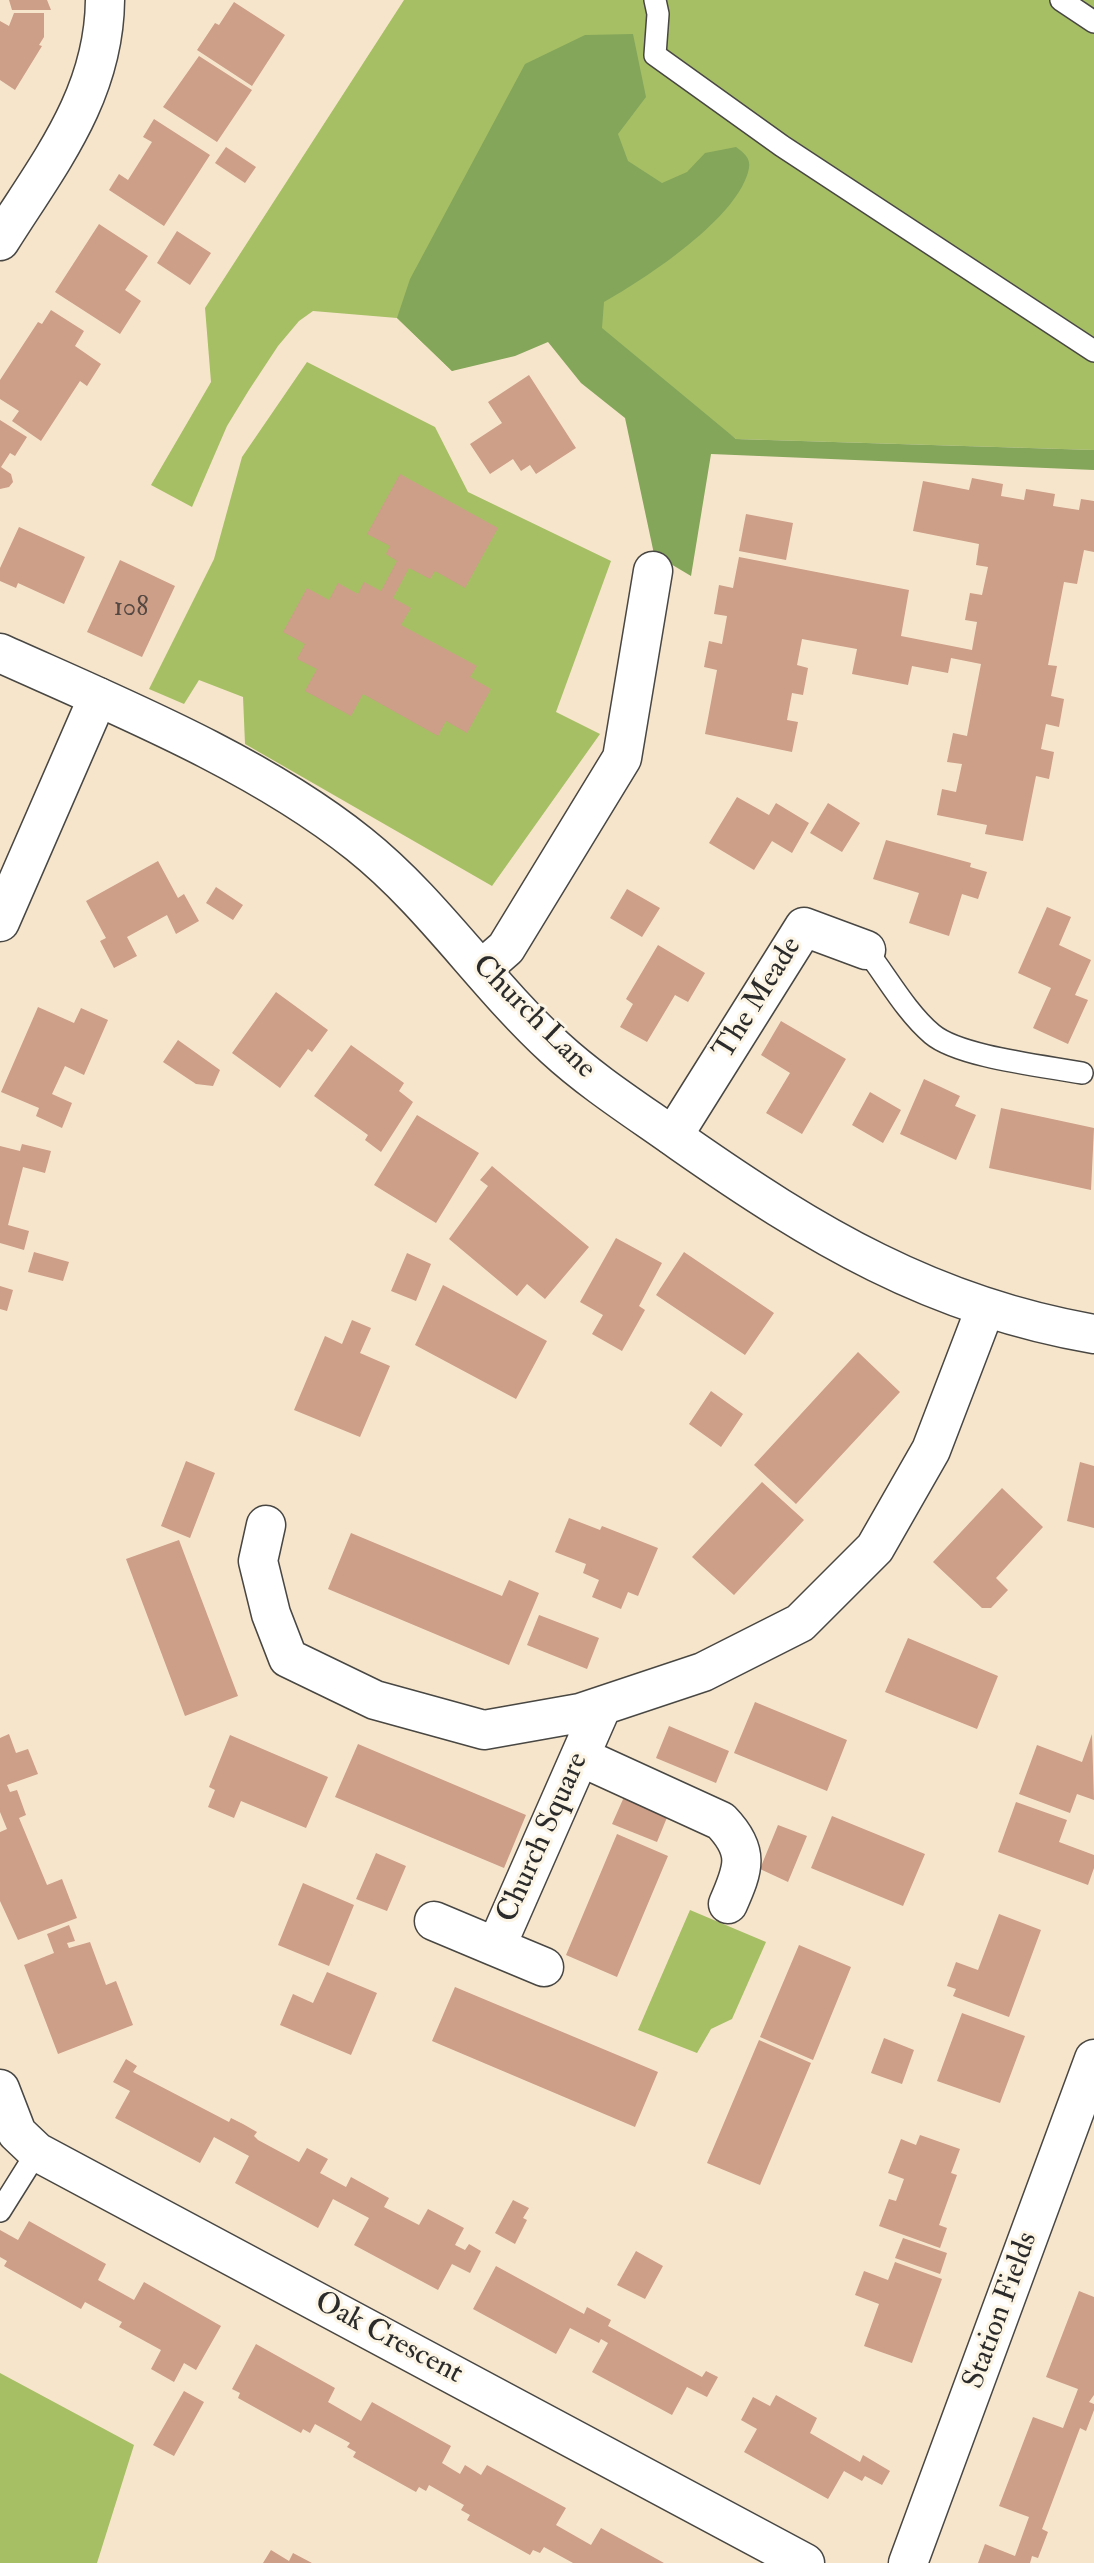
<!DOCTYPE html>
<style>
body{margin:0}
canvas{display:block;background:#f6e5cb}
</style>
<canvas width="1094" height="2563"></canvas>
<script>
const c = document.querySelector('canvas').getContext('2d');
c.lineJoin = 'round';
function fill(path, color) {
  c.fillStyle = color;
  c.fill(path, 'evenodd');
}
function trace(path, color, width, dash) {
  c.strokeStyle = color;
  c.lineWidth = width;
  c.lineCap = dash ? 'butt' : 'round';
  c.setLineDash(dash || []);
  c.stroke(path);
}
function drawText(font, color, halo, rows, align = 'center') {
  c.font = font + ' "IM FELL Double Pica",serif';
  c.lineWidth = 6;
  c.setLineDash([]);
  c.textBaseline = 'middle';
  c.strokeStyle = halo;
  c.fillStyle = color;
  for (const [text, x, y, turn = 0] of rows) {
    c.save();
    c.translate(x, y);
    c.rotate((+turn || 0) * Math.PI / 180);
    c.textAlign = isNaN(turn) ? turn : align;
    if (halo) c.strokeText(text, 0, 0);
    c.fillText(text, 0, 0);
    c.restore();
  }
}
fill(new Path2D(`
 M404 0H1094V450L736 439 565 318 452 371 397 318 313 311 299 321 278 346 249 390 227 426 192 507 151 485 211 382 205 308Z
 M307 362 435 427 468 492 611 561 556 712 600 734 492 886 245 744 243 697 199 680 184 704 149 689 214 559 242 457Z
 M690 1910 766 1942 732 2019 711 2029 697 2053 638 2030Z
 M0 2373 134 2445 97 2563H0Z`), '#a6bf65');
fill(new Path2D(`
 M633 34 646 97 618 134 628 161 662 183 687 172 705 153 736 147C743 152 751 158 749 168 740 217 645 279 604 302L602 328 736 439 1094 450V470L711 454 691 576 654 554 625 418 581 383 548 342 515 356 452 371 397 318 410 279 525 64 585 35Z`), '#84a65a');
fill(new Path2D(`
 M9 0H47L51 10H12Z
 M234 2 285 35 252 86 197 50 215 23 219 25Z
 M14 13H44V37L39 45 42 46 15 90 0 80V21L9 26Z
 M199 56 252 90 217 142 163 107Z
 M154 119 210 155 164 226 109 190 119 174 128 180 152 142 143 137Z
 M226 147 256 167 245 183 215 163Z
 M99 224 148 256 125 290 141 301 120 334 55 292Z
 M177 231 211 253 190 285 157 263Z
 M51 310 84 331 75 346 101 364 87 386 80 381 41 441 12 421 19 411 0 399V380L38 322 42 324Z
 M529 375 576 448 536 474 530 465 521 471 513 459 490 474 470 444 502 423 488 402Z
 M0 420 27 437 15 456 10 453 1 467 11 474 13 482 9 487 0 489Z
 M400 474 498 528 465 588 435 571 430 579 409 568 393 598 411 608 401 625 477 666 470 677 491 689 467 733 446 721 438 736 363 694 351 716 305 691 317 669 297 659 305 644 283 632 307 588 329 600 338 583 358 594 364 582 381 591 397 561 386 554 390 546 367 534Z
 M972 478 1003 484 1001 496 1024 500 1026 489 1055 494 1053 506 1079 510 1081 499 1094 501V552L1084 550 1077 584 1064 582 1048 665 1057 666 1051 696 1064 699 1059 727 1046 724 1041 749 1054 752 1049 779 1036 776 1023 841 985 834 987 825 937 815 942 789 956 792 962 764 947 762 953 733 967 736 981 664 951 658 948 673 912 666 908 685 852 674 857 649 802 639 797 665 808 668 803 695 792 693 787 720 798 722 792 752 705 734 717 670 704 667 709 641 722 644 727 616 714 614 719 585 733 588 739 557 909 590 901 636 972 650 977 622 965 620 970 593 982 595 988 567 976 565 979 544 913 531 923 481 969 490Z
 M746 514 793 523 786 560 739 551Z
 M19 527 85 557 64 604 18 583 16 588 0 581V568Z
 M120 560 175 586 142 657 87 632Z
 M737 797 769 815 776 803 809 823 792 853 772 841 754 870 709 843Z
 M828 803 860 823 842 852 810 833Z
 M886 840 971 863 970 867 987 872 978 899 962 894 949 936 909 923 919 893 873 879Z
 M158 861 178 898 184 894 199 921 176 934 167 915 127 937 137 956 114 968 100 941 106 938 86 901Z
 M216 887 243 905 233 920 206 903Z
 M627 889 660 908 642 937 610 918Z
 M1047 907 1071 917 1059 945 1091 960 1075 995 1088 1000 1068 1044 1033 1028 1051 988 1018 973Z
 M658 945 705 973 688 1002 675 995 647 1042 620 1027 633 1004 626 999Z
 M276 992 328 1030 312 1052 308 1049 280 1088 232 1053Z
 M38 1007 74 1023 81 1008 108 1020 84 1075 65 1066 52 1094 72 1103 62 1128 36 1116 39 1108 1 1092Z
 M781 1021 846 1059 802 1134 766 1113 790 1073 761 1055Z
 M178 1040 220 1070 213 1086 196 1084 163 1062Z
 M351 1045 404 1083 399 1091 413 1102 381 1152 365 1140 368 1135 314 1096Z
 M924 1079 960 1096 955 1106 976 1115 956 1160 900 1134Z
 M870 1092 901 1110 883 1143 852 1125Z
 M1001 1108 1094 1128 1091 1190 989 1168Z
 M417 1115 479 1153 436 1223 374 1185Z
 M22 1144 51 1151 45 1173 23 1167 8 1225 29 1231 24 1250 0 1243V1146L20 1151Z
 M492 1166 589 1247 545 1299 527 1284 517 1296 449 1239 488 1186 480 1180Z
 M616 1238 662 1263 639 1306 645 1310 622 1351 592 1334 603 1315 580 1302Z
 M34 1252 69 1262 63 1281 28 1272Z
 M684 1252 774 1313 745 1355 656 1295Z
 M407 1253 431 1264 416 1301 391 1291Z
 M443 1285 547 1341 516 1399 415 1345Z
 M0 1286 13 1290 7 1311 0 1309Z
 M352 1320 371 1328 360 1353 390 1366 360 1437 294 1410 325 1336 342 1344Z
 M858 1352 900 1392 796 1504 754 1465Z
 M711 1391 743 1414 721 1447 689 1424Z
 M186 1461 215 1473 190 1538 161 1526Z
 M1080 1462 1094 1466V1528L1067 1521Z
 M762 1482 804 1520 734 1595 692 1557Z
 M1002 1488 1043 1527 996 1578 1008 1590 991 1608H982L933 1562Z
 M569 1518 600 1530 602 1526 658 1548 638 1596 628 1592 621 1609 592 1597 599 1580 583 1573 586 1564 555 1552Z
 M351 1533 502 1596 509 1580 539 1593 509 1665 328 1589Z
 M179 1540 238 1696 185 1716 126 1559Z
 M539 1615 599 1638 587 1669 527 1645Z
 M908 1638 998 1676 977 1729 885 1692Z
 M755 1702 847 1740 827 1791 734 1753Z
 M669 1726 729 1751 716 1783 656 1758Z
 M9 1734 16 1753 28 1749 38 1774 7 1785 10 1792 17 1790 26 1815 19 1818 47 1885 62 1879 77 1918 18 1940 0 1901V1832L7 1829 0 1812V1738Z
 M1092 1734 1094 1800 1077 1794 1070 1813 1019 1794 1037 1745 1082 1762Z
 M230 1735 328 1777 306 1828 241 1801 234 1818 208 1807 215 1790 209 1787Z
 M358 1744 526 1815 504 1868 335 1797Z
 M624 1797 668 1815 657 1842 612 1824Z
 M1016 1802 1067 1820 1059 1842 1094 1855V1868L1088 1885 998 1852Z
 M832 1816 925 1854 903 1906 811 1868Z
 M778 1825 807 1836 788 1882 760 1869Z
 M617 1834 668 1856 617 1977 566 1955Z
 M376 1853 406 1866 387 1911 356 1899Z
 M303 1883 354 1905 329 1966 278 1945Z
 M999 1914 1041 1930 1009 2017 953 1996 956 1989 947 1986 956 1962 978 1970Z
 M69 1925 75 1941 67 1943 69 1948 90 1942 106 1985 116 1981 133 2025 58 2054 24 1965 54 1953 47 1934Z
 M799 1945 851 1967 813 2060 760 2037Z
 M327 1972 377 1993 351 2055 280 2025 293 1994 313 2003Z
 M455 1987 658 2072 635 2127 432 2041Z
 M962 2013 1025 2036 1000 2103 937 2081Z
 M884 2038 914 2050 902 2084 871 2073Z
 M759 2040 811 2063 760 2185 707 2163Z
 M126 2059 137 2066 133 2072 229 2122 231 2118 243 2124 257 2132 254 2136 258 2140 299 2162 307 2148 328 2159 320 2173 346 2187 351 2177 389 2198 384 2207 419 2225 428 2209 464 2228 455 2245 465 2250 469 2244 481 2251 470 2273 452 2264 438 2290 354 2245 369 2218 333 2199 318 2228 235 2183 249 2156 214 2137 200 2163 115 2118 130 2091 113 2082Z
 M920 2135 960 2149 951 2173 957 2175 939 2225 947 2228 940 2248 879 2226 889 2199 896 2201 904 2179 888 2173 901 2139 916 2145Z
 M513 2200 529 2208 523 2218 527 2220 515 2244 495 2233Z
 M29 2221 106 2264 98 2280 134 2300 144 2282 221 2326 196 2370 184 2363 174 2382 151 2369 161 2350 119 2327 122 2322 85 2302 81 2309 4 2266 7 2261 0 2257V2230L18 2240Z
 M903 2238 947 2253 940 2274 895 2258Z
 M636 2251 663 2266 645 2299 617 2285Z
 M895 2262 942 2279 912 2363 864 2346 879 2304 855 2295 864 2271 888 2280Z
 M496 2266 584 2314 587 2307 611 2320 608 2326 702 2377 706 2371 718 2377 707 2397 687 2387 672 2415 592 2372 608 2343 601 2339 599 2343 570 2328 556 2354 473 2309Z
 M1079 2291 1094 2297V2395L1089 2402 1094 2404V2410L1091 2418 1086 2431 1080 2428 1042 2529 1048 2532 1038 2558 1032 2556 1030 2563H978L985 2544 1015 2556 1029 2517 999 2506 1033 2417 1063 2428 1078 2389 1046 2377Z
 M256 2344 335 2388 328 2402 361 2421 372 2402 451 2446 442 2463 460 2474 465 2465 481 2475 487 2465 566 2508 556 2525 591 2545 601 2528 664 2563H573L544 2547 540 2553 533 2550 530 2555 467 2520 470 2515 461 2510 464 2505 429 2485 426 2491 419 2487 416 2492 353 2457 356 2452 347 2447 350 2443 315 2424 310 2433 303 2429 301 2433 238 2398 240 2393 232 2389Z
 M184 2391 204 2402 174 2456 153 2445Z
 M776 2395 817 2418 810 2433 860 2462 863 2455 890 2471 882 2485 865 2476 862 2481 844 2471 828 2499 744 2452 757 2429 741 2420 753 2397 770 2406Z
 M271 2550 289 2561 293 2553 312 2563H263Z`), '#cd9e88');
const service = new Path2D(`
 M655 0 658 14 655 55 782 146 1094 351
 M1061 0 1094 22
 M866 950C887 977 906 1012 932 1034 959 1057 1045 1066 1082 1073
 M0 2211 37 2152`);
const minor = new Path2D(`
 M0 241C49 163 104 96 105 0
 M0 922 98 697
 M482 969 506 948 622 758 653 571
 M673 1136 804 927 866 950
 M266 1525 258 1561 271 1614 288 1658 375 1700 484 1730 580 1713 703 1672 800 1623 875 1548 931 1450 985 1309
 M581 1757 721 1821C750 1851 744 1868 728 1904
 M434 1921 496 1947 602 1706
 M496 1947 544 1967
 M0 2089 17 2133 37 2152 805 2563
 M908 2563 1094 2059`);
const tertiary = new Path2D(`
 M0 653C118 706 258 763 359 844 433 903 485 984 555 1048 593 1083 639 1112 681 1142 814 1235 932 1306 1094 1334`);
trace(service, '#494743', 24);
trace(minor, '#494743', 41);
trace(tertiary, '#494743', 41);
trace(service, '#fff', 21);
trace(minor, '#fff', 38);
trace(tertiary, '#fff', 38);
drawText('26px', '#544842', null, [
 ["108",131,609]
]);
drawText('30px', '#2b2b2b', '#fcf5e5', [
 ["The Meade",759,999,-58],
 ["Church Lane",533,1018,45],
 ["Church Square",544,1838,-66],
 ["Station Fields",1002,2311,-70],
 ["Oak Crescent",388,2339,28]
]);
</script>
